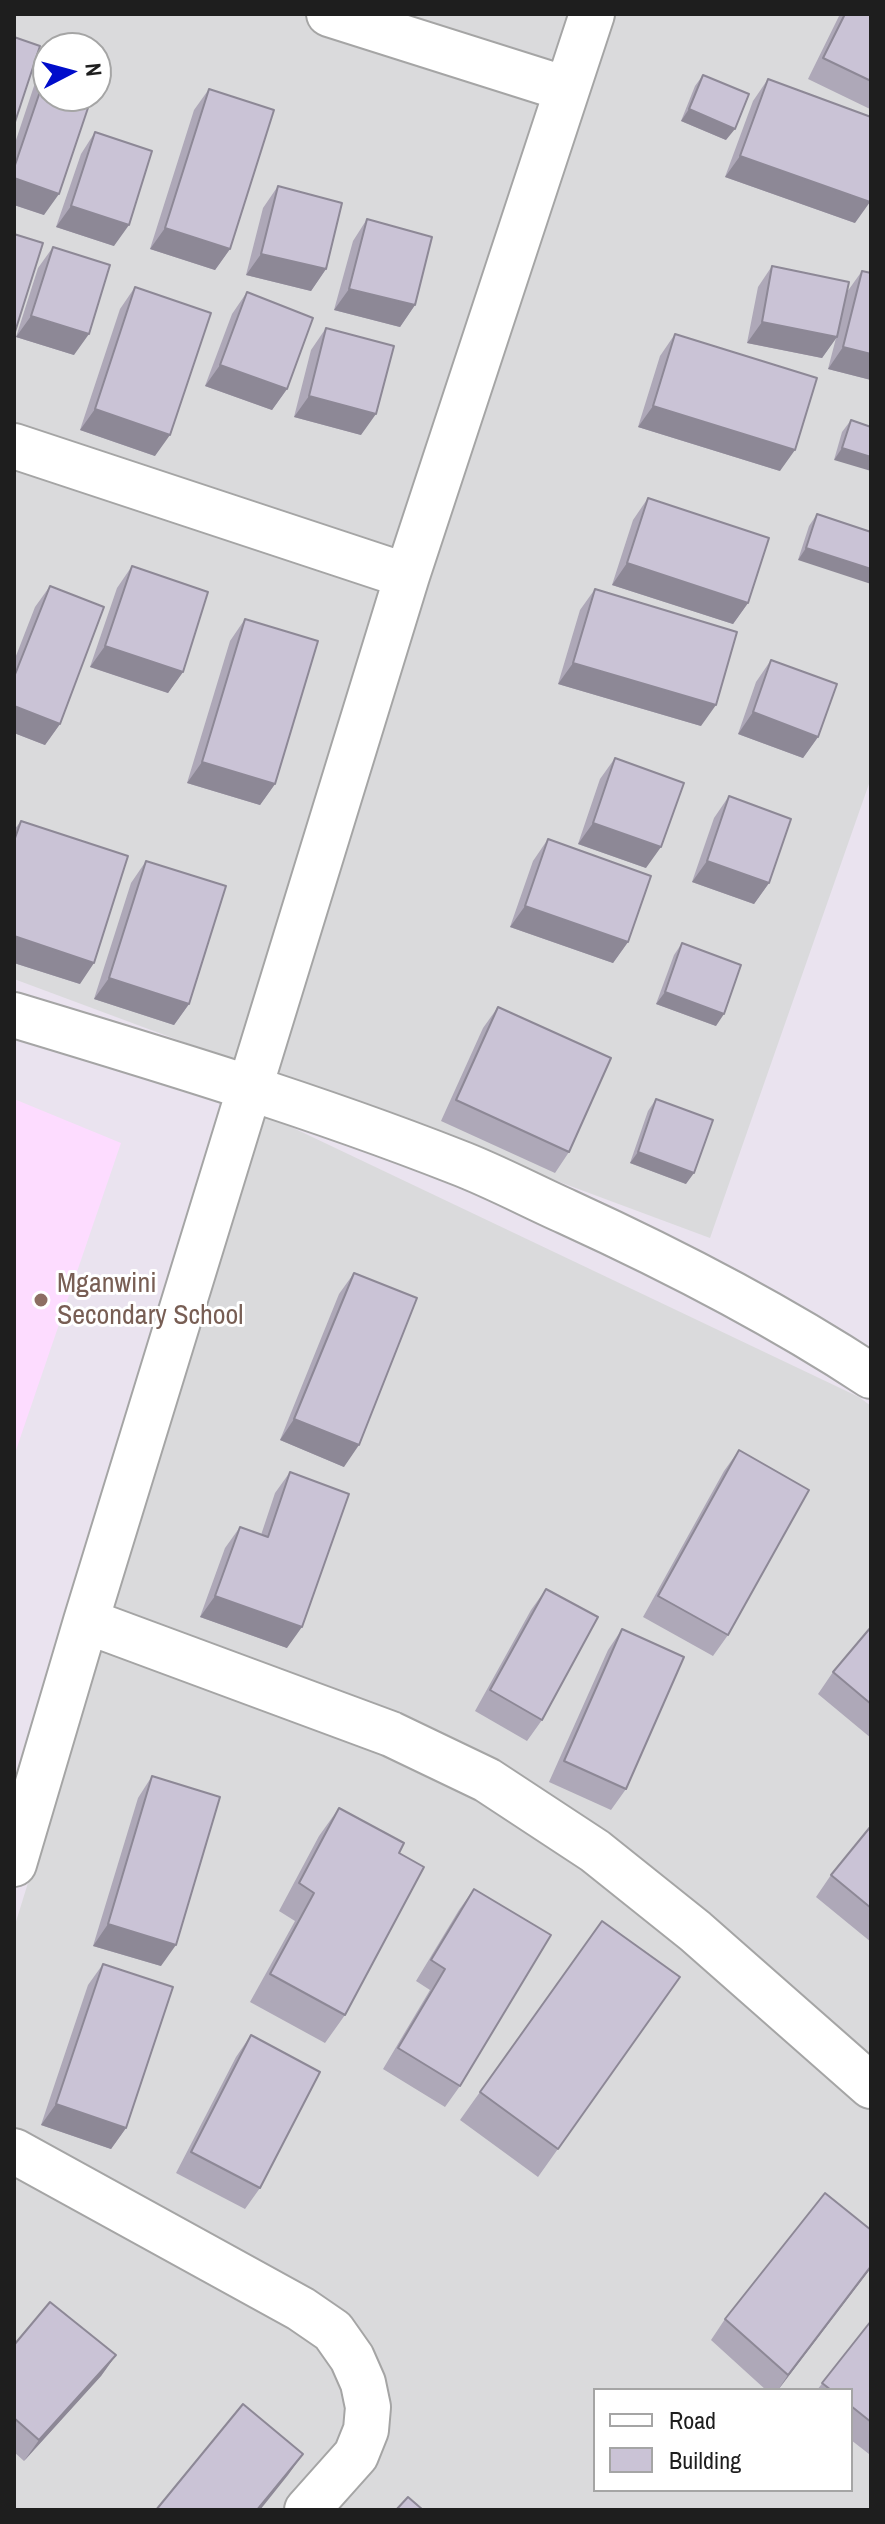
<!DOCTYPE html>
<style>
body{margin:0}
#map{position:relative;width:885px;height:2524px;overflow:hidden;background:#eae3ef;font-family:"Archivo Narrow",sans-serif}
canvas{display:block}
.frame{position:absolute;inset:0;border:16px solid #1e1e1e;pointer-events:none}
.legend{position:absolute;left:593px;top:2388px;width:260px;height:104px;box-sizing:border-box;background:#fff;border:2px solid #a5a5a5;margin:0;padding:10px 14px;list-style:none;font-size:24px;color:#1e1e1e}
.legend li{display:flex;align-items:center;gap:16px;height:40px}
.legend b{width:40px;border:2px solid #a5a5a5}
.north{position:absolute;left:32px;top:32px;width:80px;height:80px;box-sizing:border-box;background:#fff;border:2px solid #a5a5a5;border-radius:50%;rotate:84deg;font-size:22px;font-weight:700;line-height:32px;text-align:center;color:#1e1e1e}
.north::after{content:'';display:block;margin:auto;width:28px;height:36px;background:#000dcb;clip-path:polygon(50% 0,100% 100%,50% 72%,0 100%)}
</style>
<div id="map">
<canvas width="885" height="2524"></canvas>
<div class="frame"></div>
<ul class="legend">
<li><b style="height:10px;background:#fff"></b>Road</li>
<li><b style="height:22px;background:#cac3d6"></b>Building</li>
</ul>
<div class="north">N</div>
</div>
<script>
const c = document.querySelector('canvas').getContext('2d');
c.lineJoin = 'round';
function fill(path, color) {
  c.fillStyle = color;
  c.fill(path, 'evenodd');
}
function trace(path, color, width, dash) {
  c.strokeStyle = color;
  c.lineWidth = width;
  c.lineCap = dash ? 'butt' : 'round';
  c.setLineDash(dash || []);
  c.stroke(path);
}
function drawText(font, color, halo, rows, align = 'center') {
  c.font = font + ' "Archivo Narrow",sans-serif';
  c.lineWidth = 6;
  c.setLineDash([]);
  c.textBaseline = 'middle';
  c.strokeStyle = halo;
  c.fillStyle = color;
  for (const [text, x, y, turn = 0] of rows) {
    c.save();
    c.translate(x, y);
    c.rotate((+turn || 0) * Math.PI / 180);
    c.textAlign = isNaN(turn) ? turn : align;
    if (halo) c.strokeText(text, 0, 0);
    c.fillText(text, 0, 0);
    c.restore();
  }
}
fill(new Path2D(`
 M14 14H871V778L710 1238 14 979ZM48 48H96V96H48Z
 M266 1115 859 1397 871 1406V2510H14V1928ZM595 2390H851V2490H595Z`), '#dadadc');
fill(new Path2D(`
 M14 1099 121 1143 14 1456Z`), '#fddcff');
const minor = new Path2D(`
 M329 14 566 89
 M14 446 407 576
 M14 1015C163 1060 312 1105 457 1162 494 1176 531 1196 567 1212 672 1260 775 1313 871 1376
 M86 1621 391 1734 487 1780 595 1851 695 1931 871 2086
 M14 1864 86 1621 407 576 592 14
 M14 2151 301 2309 333 2331 352 2358 363 2383 368 2407 366 2430 356 2455 307 2510`);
trace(minor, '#a5a5a5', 48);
trace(minor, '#fff', 44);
fill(new Path2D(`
 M840 14H871L870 109 808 79Z
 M48 63V96L44 215 14 205V146L36 80Z
 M703 75 726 140 681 121 695 86Z
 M768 79 855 223 725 177 753 101Z
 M209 89 230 249 215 270 150 249 194 110Z
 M95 132 114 246 56 227 81 154Z
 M278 186 326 269 311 291 246 275 263 208Z
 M367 219 415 305 400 327 334 310 353 241Z
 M53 247 74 355 16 337 38 268Z
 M772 266 841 318 847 292 862 271 871 380 828 369 836 338 822 358 747 343 758 287Z
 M135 287 155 456 80 430 120 309Z
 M247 292 287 389 272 410 205 386 232 314Z
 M326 328 361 435 294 417 311 350Z
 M675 334 780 471 638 427 660 356Z
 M851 420 871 427 834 460 842 432Z
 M648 498 748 603 733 624 612 585 633 520Z
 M817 514 871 532 798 560 809 526Z
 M132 566 183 672 168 693 90 667 117 588Z
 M50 586 60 724 45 745 14 733V661L35 607Z
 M595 589 701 726 558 684 580 610Z
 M245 619 275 784 260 805 187 783 230 641Z
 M771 660 818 737 803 758 738 734 756 682Z
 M615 758 646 868 578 844 600 779Z
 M729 796 769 883 754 904 692 882 714 818Z
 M21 821 80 984 14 963V830Z
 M548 839 628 942 613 963 510 927 533 861Z
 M146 861 189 1004 174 1025 94 999 131 883Z
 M682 943 716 1026 656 1004 674 955Z
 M498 1007 569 1152 555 1173 441 1121 483 1028Z
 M656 1099 686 1184 630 1163 648 1111Z
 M354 1273 344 1467 280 1440 339 1294Z
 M739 1450 728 1635 713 1656 643 1617 724 1471Z
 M290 1472 287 1648 200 1617 225 1548 240 1527 261 1535 275 1493Z
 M546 1589 542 1720 527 1741 475 1711 531 1610Z
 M871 1627V1738L818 1694 833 1672Z
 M622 1629 626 1789 611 1810 549 1782 608 1650Z
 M152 1776 161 1966 93 1946 138 1798Z
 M339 1808 399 1853 345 2015 325 2043 250 2002 295 1921 279 1911 319 1836Z
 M871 1826V1942L816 1897 831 1875Z
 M474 1889 460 2086 445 2107 383 2069 430 1990 416 1981 459 1910Z
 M602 1921 680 1977 538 2177 460 2120Z
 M103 1964 126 2128 111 2149 41 2125 88 1985Z
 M251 2035 260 2188 245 2209 176 2173 236 2057Z
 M871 2230V2268L778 2390H766L711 2340 725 2319Z
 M871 2321V2451L869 2454 851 2440V2390H817Z
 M14 2345 116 2355 101 2376 24 2461 14 2452Z`), '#aea8b8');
fill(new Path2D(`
 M689 109 735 129 726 140 681 121Z
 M740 156 870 202 855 223 725 177Z
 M14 178 59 194 44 215 14 205Z
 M71 206 129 225 114 246 56 227Z
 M165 228 230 249 215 270 150 249Z
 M261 254 326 269 311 291 246 275Z
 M349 289 415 305 400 327 334 310Z
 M31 316 89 334 74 355 16 337Z
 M762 322 837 337 822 358 747 343Z
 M843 347 871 354V380L828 369Z
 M220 365 287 389 272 410 205 386Z
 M309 396 376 414 361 435 294 417Z
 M653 406 795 450 780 471 638 427Z
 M95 409 170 435 155 456 80 430Z
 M842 448 871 457V471L834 460Z
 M806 548 871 569V584L798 560Z
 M627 563 748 603 733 624 612 585Z
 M105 646 183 672 168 693 90 667Z
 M573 663 716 705 701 726 558 684Z
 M14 706 60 724 45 745 14 733Z
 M753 712 818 737 803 758 738 734Z
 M202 762 275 784 260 805 187 783Z
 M593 823 661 847 646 868 578 844Z
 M707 861 769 883 754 904 692 882Z
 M525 906 628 942 613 963 510 927Z
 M14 936 94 963 80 984 14 963Z
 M109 978 189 1004 174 1025 94 999Z
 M665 992 724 1014 716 1026 656 1004Z
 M638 1152 694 1173 686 1184 630 1163Z
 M294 1419 359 1445 344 1467 280 1440Z
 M215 1596 302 1627 287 1648 200 1617Z
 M108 1924 176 1945 161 1966 93 1946Z
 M56 2104 126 2128 111 2149 41 2125Z
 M871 2266V2268L778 2390 788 2375Z
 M116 2355 101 2376 24 2461 39 2440Z
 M303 2454 288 2475 260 2510H257Z`), '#8d8896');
const building = new Path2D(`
 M845 14H871V81L823 58Z
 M14 37 40 46 14 125Z
 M48 68V96H92L59 194 14 178V168Z
 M703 75 749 94 735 129 689 109Z
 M768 79 871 117V198L870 202 740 156Z
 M209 89 274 110 230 249 165 228Z
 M95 132 152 151 129 225 71 206Z
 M278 186 342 203 326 269 261 254Z
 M367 219 432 237 415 305 349 289Z
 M14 234 43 243 14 335Z
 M53 247 110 265 89 334 31 316Z
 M772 266 849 282 837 337 762 322Z
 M862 271 871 273V354L843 347Z
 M135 287 211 313 170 435 95 409Z
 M247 292 313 318 287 389 220 365Z
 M326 328 394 346 376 414 309 396Z
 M675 334 817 378 795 450 653 406Z
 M851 420 871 427V457L842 448Z
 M648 498 769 538 748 603 627 563Z
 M817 514 871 532V569L806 548Z
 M132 566 208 592 183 672 105 646Z
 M50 586 104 607 60 724 14 706V677Z
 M595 589 737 632 716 705 573 663Z
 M245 619 318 641 275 784 202 762Z
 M771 660 837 684 818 737 753 712Z
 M615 758 684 783 661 847 593 823Z
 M729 796 791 819 769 883 707 861Z
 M21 821 128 856 94 963 14 936V841Z
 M548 839 651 876 628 942 525 906Z
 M146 861 226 886 189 1004 109 978Z
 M682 943 741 965 724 1014 665 992Z
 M498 1007 611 1058 569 1152 456 1100Z
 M656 1099 713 1120 694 1173 638 1152Z
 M354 1273 417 1298 359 1445 294 1419Z
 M739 1450 809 1490 728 1635 658 1596Z
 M290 1472 349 1494 302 1627 215 1596 240 1527 268 1537Z
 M546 1589 598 1617 542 1720 490 1690Z
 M871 1627V1704L833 1672Z
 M622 1629 684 1657 626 1789 564 1761Z
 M152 1776 220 1797 176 1945 108 1924Z
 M339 1808 404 1843 399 1853 424 1867 345 2015 270 1974 314 1893 299 1883Z
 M871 1826V1908L831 1875Z
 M474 1889 551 1935 460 2086 398 2048 445 1969 431 1960Z
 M602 1921 680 1977 558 2149 480 2092Z
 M103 1964 173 1987 126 2128 56 2104Z
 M251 2035 320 2072 260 2188 191 2152Z
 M825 2193 871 2230V2266L788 2375 725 2319Z
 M50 2302 116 2355 39 2440 14 2418V2345Z
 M871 2321V2422L851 2406V2390H831L822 2383Z
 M243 2404 303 2454 257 2510H156Z
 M408 2497 423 2510H396Z`);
fill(building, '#cac3d6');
trace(building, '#8d8896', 2);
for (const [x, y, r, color] of [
 [41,1300,8,"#8d6e63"]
]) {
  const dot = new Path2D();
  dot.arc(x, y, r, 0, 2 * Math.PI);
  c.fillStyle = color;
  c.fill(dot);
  trace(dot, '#fff', 3);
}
drawText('28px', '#785e54', '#fff', [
 ["Mganwini",57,1284],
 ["Secondary School",57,1316]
], 'left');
</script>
